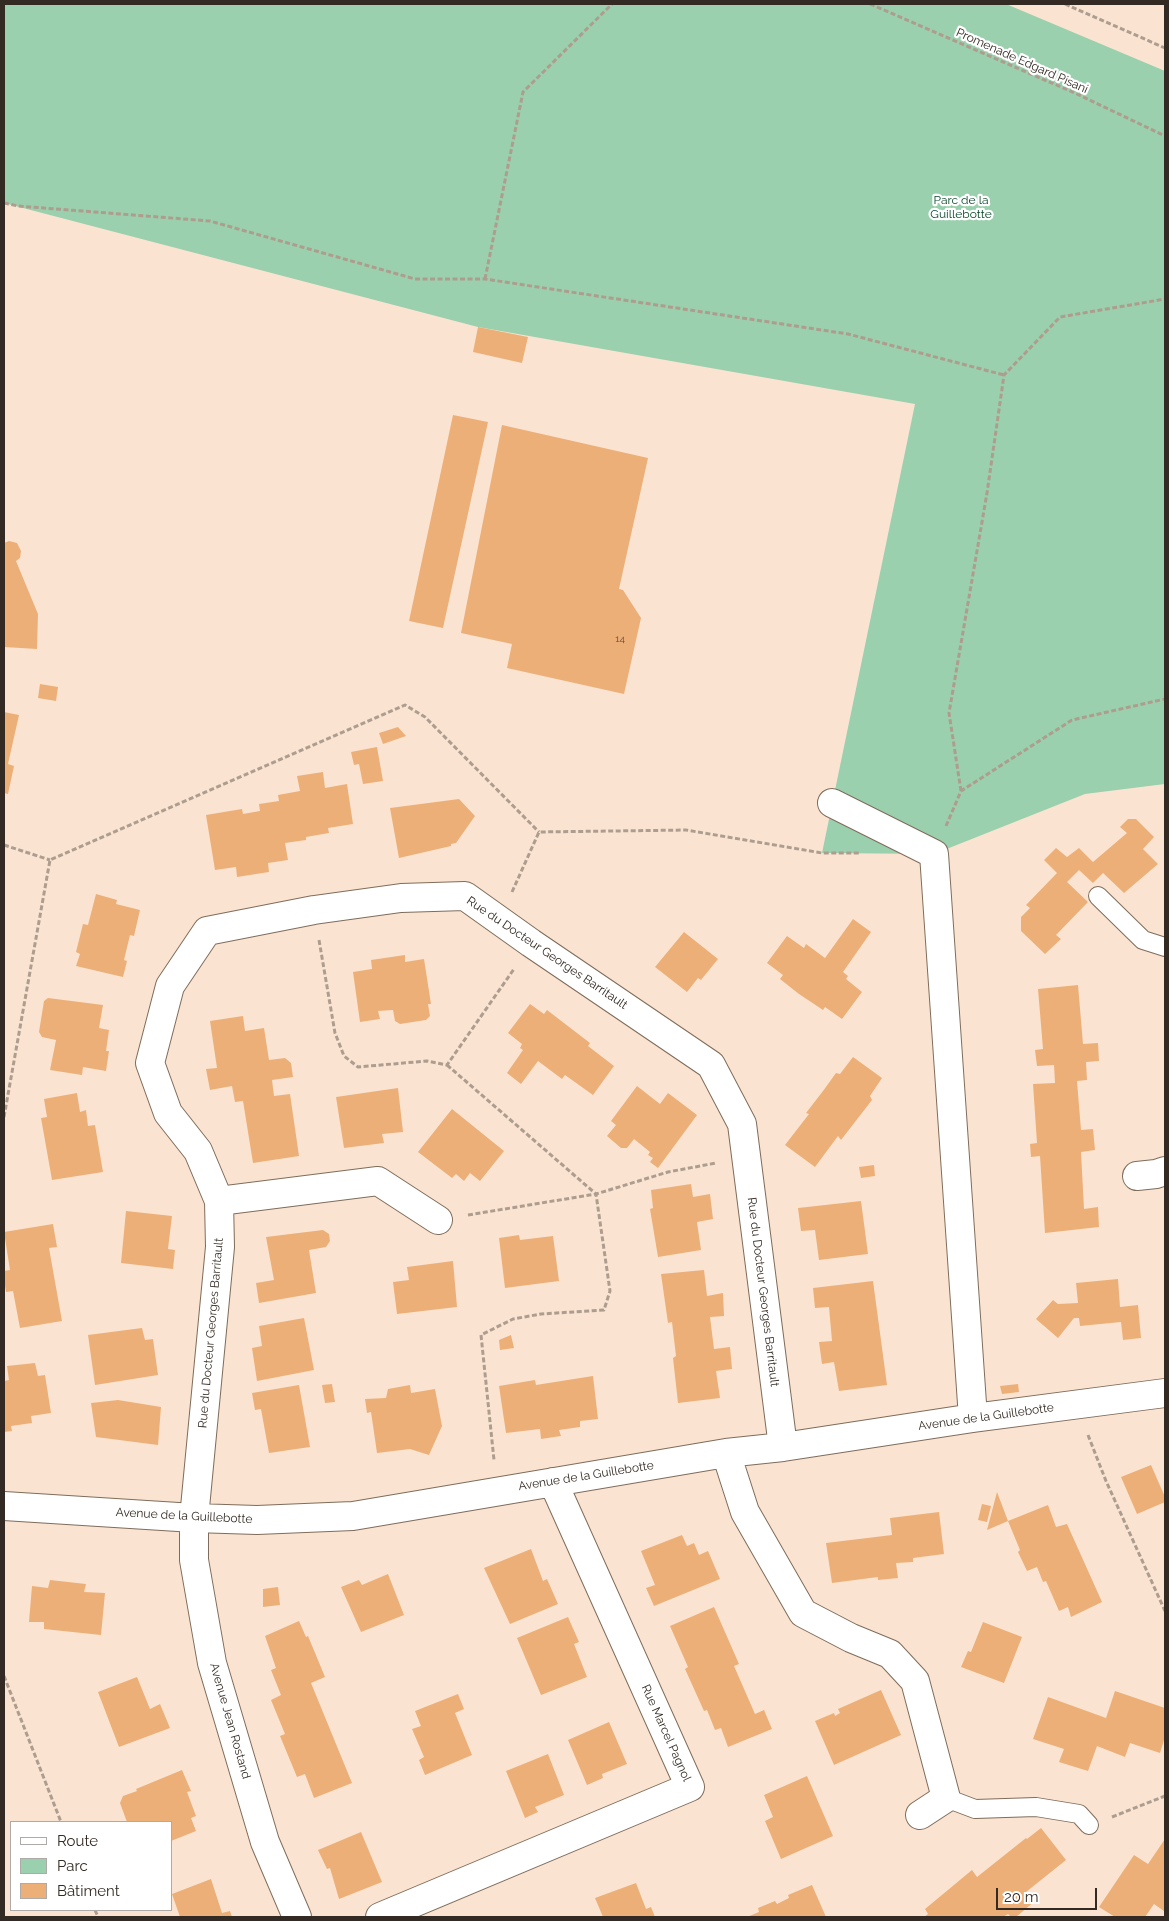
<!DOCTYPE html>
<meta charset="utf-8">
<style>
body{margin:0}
#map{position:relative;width:1169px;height:1921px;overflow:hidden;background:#fae4d1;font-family:Raleway,sans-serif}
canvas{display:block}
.frame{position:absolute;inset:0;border:5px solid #332a23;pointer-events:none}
.legend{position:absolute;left:10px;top:1821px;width:162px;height:90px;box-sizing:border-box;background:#fff;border:1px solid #adaaa7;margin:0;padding:6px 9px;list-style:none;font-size:15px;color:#332a23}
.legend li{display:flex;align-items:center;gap:10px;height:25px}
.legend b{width:25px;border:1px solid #adaaa7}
.scale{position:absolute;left:996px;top:1888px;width:101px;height:22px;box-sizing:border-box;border:2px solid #332a23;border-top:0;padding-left:6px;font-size:15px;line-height:18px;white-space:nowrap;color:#332a23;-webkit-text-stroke:4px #fff;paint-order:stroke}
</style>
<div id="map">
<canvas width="1169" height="1921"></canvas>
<div class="frame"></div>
<ul class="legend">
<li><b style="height:6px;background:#fff"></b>Route</li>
<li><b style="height:14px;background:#9ad0ad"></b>Parc</li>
<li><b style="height:14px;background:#edaf78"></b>Bâtiment</li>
</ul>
<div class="scale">20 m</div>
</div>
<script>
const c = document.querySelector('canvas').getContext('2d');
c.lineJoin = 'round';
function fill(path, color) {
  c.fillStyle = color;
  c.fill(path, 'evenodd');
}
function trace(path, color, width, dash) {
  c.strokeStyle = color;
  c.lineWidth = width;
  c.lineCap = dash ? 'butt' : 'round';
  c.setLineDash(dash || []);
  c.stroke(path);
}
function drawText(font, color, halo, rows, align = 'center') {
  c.font = font + ' Raleway,sans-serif';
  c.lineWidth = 4.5;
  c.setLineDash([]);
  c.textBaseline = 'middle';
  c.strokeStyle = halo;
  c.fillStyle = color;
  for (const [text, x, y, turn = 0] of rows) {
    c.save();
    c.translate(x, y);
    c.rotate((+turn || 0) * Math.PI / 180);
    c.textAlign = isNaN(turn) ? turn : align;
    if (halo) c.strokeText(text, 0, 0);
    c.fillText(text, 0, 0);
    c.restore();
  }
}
fill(new Path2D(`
 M4 4H1006L1165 71V784L1085 794 934 854 822 853 915 404 478 327 4 203Z`), '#9ad0ad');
fill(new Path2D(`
 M478 327 528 337 522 363 473 352Z
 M453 415 488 422 443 628 409 621Z
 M502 425 648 458 619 589 623 590 641 618 624 694 507 668 512 644 461 633Z
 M9 541 17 543 21 551 20 558 16 561 38 614 37 649 4 647V543Z
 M40 684 58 687 56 701 38 698Z
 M4 712 19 715 8 764 14 766 8 794 4 793Z
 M398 727 406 736 383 744 379 733Z
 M377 747 383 781 363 784 359 764 354 765 351 752Z
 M323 772 325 788 347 784 353 824 328 828 329 833 306 837V840L285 843 288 860 268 863 269 872 237 877 236 867 215 870 206 815 242 809 243 814 260 811 259 804 279 801 278 795 300 791 297 776Z
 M459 799 475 816 456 843 451 844V846L399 858 390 808Z
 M1128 819H1136L1154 837 1143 849 1158 864 1124 893 1103 873 1093 883 1079 870 1067 882 1088 902 1056 935 1061 939 1045 954 1021 931V917L1030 908 1026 905 1057 873 1044 860 1056 848 1067 857 1079 848 1093 862 1127 833 1120 827Z
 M96 894 117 900 116 904 140 910 134 936 130 935 124 960 127 961 123 977 76 966 80 954 76 952 83 924 88 925Z
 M853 919 871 932 843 972 848 976 846 979 862 992 842 1019 825 1007 823 1010 799 994 780 979 783 975 767 963 787 936 804 948 806 944 825 958Z
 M684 932 718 959 701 980 698 978 687 992 655 967Z
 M405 955V962L424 959 431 1004H428L430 1016 426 1020 400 1024 395 1021 393 1010 378 1011 380 1019 360 1022 353 972 372 969 371 960Z
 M1078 985 1083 1044 1098 1043 1099 1061 1086 1062 1087 1080 1077 1081 1081 1130 1093 1129 1095 1150 1081 1152 1084 1209 1098 1207 1099 1227 1045 1233 1040 1156 1031 1157 1030 1144 1037 1143 1033 1084 1055 1083 1054 1065 1037 1066 1035 1050 1043 1049 1038 989Z
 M48 998 103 1005 99 1028 109 1030 106 1051H109L106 1071 83 1067 82 1075 50 1070 56 1040 42 1037 39 1032 44 1001Z
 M530 1004 544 1014 547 1010 590 1043 588 1046 614 1066 593 1095 565 1075 562 1079 538 1061 521 1084 507 1073 523 1050 520 1048 522 1044 508 1033Z
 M243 1016 245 1031 264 1028 269 1060 285 1058 291 1063 293 1077 272 1080 274 1096 290 1094 299 1156 253 1163 243 1101 235 1102 232 1086 210 1090 206 1069 217 1068 210 1021Z
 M853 1057 882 1078 870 1096 872 1100 841 1140 838 1136 815 1167 785 1145 809 1114 806 1113 823 1091 836 1073 840 1074Z
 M637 1086 660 1104 668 1093 697 1115 658 1168 650 1162 653 1158 648 1155 650 1152 634 1139 627 1148H621L607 1136 616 1125 611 1121Z
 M398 1088 403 1132 382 1134 384 1143 344 1148 336 1097Z
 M77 1093 80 1112 86 1110 88 1126 95 1125 103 1172 52 1180 41 1118 47 1117 44 1099Z
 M452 1109 504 1151 480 1181 470 1173 464 1181 456 1174 452 1178 418 1152Z
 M874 1165 875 1176 861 1178 859 1167Z
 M691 1184 693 1197 710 1194 713 1219 697 1222 701 1250 658 1257 650 1209 653 1208 651 1190Z
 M861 1201 868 1254 819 1260 815 1230 801 1231 798 1208Z
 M126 1211 172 1216 168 1249 175 1250 173 1269 121 1263Z
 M53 1224 57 1247 49 1248 62 1321 20 1328 13 1291 6 1292 4 1279V1271L10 1270 4 1232Z
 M323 1230 329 1234 330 1241 326 1247 309 1250 316 1293 259 1303 256 1283 274 1280 266 1237Z
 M519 1235 520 1240 553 1236 559 1281 505 1288 499 1238Z
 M453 1261 457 1307 397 1314 393 1282 409 1280 407 1267Z
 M704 1270 707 1296 723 1293 724 1316 710 1317 714 1349 730 1347 732 1369 716 1371 720 1398 678 1403 673 1358 676 1356 672 1322 668 1323 661 1274Z
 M1118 1279 1120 1307 1138 1305 1141 1338 1123 1340 1121 1322 1080 1326 1079 1318H1074L1058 1338 1036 1319 1053 1300 1058 1304 1078 1303 1076 1283Z
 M873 1281 887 1385 839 1391 834 1362 822 1364 819 1342 832 1341 829 1307 815 1308 813 1288Z
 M304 1318 314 1370 257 1381 252 1348 262 1346 259 1326Z
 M142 1328 145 1340 153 1339 158 1375 95 1385 88 1335Z
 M511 1335 514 1348 500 1350 499 1340Z
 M35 1363 38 1376 45 1375 51 1413 31 1416 32 1423 11 1426 12 1431 4 1432V1381L9 1380 7 1366Z
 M593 1376 598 1419 580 1421V1427L559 1430 561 1436 541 1439 540 1429 506 1433 499 1386 535 1380 536 1385Z
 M332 1384 335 1402 325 1403 322 1385Z
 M1018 1384 1019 1392 1002 1394 1000 1386Z
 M299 1385 310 1447 269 1453 261 1409 255 1410 252 1393Z
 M410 1385 411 1393 435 1389 442 1426 429 1455 410 1449 377 1453 371 1412 367 1413 365 1399 386 1398 388 1389Z
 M118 1400 161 1407 158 1445 96 1437 91 1403Z
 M1151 1465 1165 1497V1502L1137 1514 1121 1477Z
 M997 1492 1008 1521 987 1530Z
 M982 1504 991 1506 987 1522 978 1520Z
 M1048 1505 1056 1527 1067 1524 1102 1602 1071 1617 1068 1607 1059 1611 1046 1581 1043 1582 1037 1567 1027 1571 1018 1552 1020 1550 1008 1521Z
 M939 1512 944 1554 913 1558V1562L896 1563 898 1578 878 1580V1577L832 1583 826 1543 892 1535 890 1518Z
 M682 1535 687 1546 694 1543 699 1555 708 1551 720 1579 654 1606 646 1588 655 1585 641 1551Z
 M531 1549 543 1581 547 1579 558 1604 510 1624 484 1568Z
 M388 1574 404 1615 361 1632 341 1587 359 1580 362 1585Z
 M50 1580 86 1584 84 1592 105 1593 101 1635 44 1629V1622H29L32 1586 48 1588Z
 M278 1587 280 1605 263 1607V1589Z
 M714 1607 739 1664 734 1666 755 1714 764 1710 772 1729 728 1747 721 1728 715 1730 707 1710 704 1711 685 1669 688 1667 670 1626Z
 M568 1617 579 1642 574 1644 587 1677 541 1695 517 1638Z
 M299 1621 306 1637 308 1636 325 1677 311 1683 352 1783 314 1798 305 1774 297 1777 280 1736 285 1734 271 1700 281 1695 271 1670 276 1668 265 1636Z
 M983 1622 1022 1637 1004 1683 961 1667 968 1651 971 1652Z
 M137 1677 150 1709 160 1704 170 1728 119 1747 98 1692Z
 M881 1690 901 1735 834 1765 815 1721 834 1713 835 1716 840 1713 838 1709Z
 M1115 1691 1165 1708V1737L1160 1753 1130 1743 1125 1757 1097 1746 1088 1771 1059 1762 1064 1749 1033 1739 1048 1697 1106 1718Z
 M458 1694 464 1709 455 1713 472 1755 425 1775 419 1760 424 1757 412 1729 421 1726 415 1711Z
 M609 1722 627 1764 602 1774 603 1778 587 1785 568 1740Z
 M548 1754 564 1795 535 1807 538 1812 525 1818 506 1771Z
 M182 1770 191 1791 187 1792 196 1816 191 1818 196 1831 171 1841V1822H127L120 1803 123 1796 137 1791 136 1789Z
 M807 1776 833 1836 781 1859 765 1821 773 1817 764 1795Z
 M1041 1828 1066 1860 1026 1892 1035 1901 1016 1917H1011L1008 1914 1003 1917H924L928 1914 925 1909 972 1870 977 1877 1026 1838 1027 1839Z
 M361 1832 382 1882 339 1899 330 1868 327 1869 318 1850Z
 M1165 1839 1164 1911 1154 1904 1145 1917H1115L1099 1907 1134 1855 1148 1864Z
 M211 1879 222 1913 230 1911 232 1917H180L172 1894Z
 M636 1883 646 1909 651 1907 655 1917H603L595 1898Z
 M812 1885 826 1917H747L759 1912 758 1908 775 1901 777 1904 789 1898 788 1895Z`), '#edaf78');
const lane = new Path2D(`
 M1098 896 1143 940 1165 947
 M946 1798 975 1809 1036 1807 1079 1814 1089 1825`);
const street = new Path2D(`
 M832 803 934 854 973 1418
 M1137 1176 1156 1174 1165 1171
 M219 1201 378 1181 438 1220
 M726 1453 745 1512 803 1613 851 1638 890 1654 915 1681 946 1798 920 1815
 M4 1506 194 1518 257 1520 353 1516 726 1453 783 1447 973 1418 1165 1393
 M297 1917 265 1842 212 1663 194 1560V1518L220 1247 219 1201 198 1151 168 1113 150 1063 170 986 207 931 314 910 401 898 465 896 531 943 711 1065 742 1124 783 1447
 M380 1917 690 1787 553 1482`);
trace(lane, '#7f6c5b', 20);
trace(street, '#7f6c5b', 30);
trace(new Path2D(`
 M870 4 1077 94 1165 136
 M1065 4 1165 48
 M4 203 18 206 210 221 415 279H485L848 334 1004 375
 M485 279 523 92 612 4
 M961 791 949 713 987 493 1004 375 1060 317 1165 299
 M946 826 961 791 1072 720 1165 699
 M4 845 50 860
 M512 892 539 832 686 830 822 853H860
 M319 940 335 1033 344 1056 358 1067 427 1061 447 1065 514 969
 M447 1065 596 1194 668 1172 716 1163
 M4 1117 50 860 405 705 425 717 539 832
 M468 1215 596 1194 610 1291 604 1310 541 1314 513 1319 481 1335 494 1460
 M1088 1435 1106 1481 1165 1611
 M4 1676 61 1822
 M1112 1817 1165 1796
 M95 1910 98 1917`), '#ae9d8f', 3, [5, 2.5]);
trace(lane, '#fff', 18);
trace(street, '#fff', 28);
drawText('10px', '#624b38', null, [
 ["14",620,639]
]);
drawText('12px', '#332a23', '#fff', [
 ["Promenade Edgard Pisani",1022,61,24],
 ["Rue du Docteur Georges Barritault",547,953,34],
 ["Rue du Docteur Georges Barritault",763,1292,83],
 ["Rue du Docteur Georges Barritault",211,1333,-85],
 ["Avenue de la Guillebotte",986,1417,-8],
 ["Avenue de la Guillebotte",586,1476,-9],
 ["Avenue de la Guillebotte",184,1516,3],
 ["Avenue Jean Rostand",230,1721,74],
 ["Rue Marcel Pagnol",666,1733,66]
]);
drawText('12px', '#0a4629', '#fff', [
 ["Parc de la",961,200],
 ["Guillebotte",961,214]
]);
</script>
